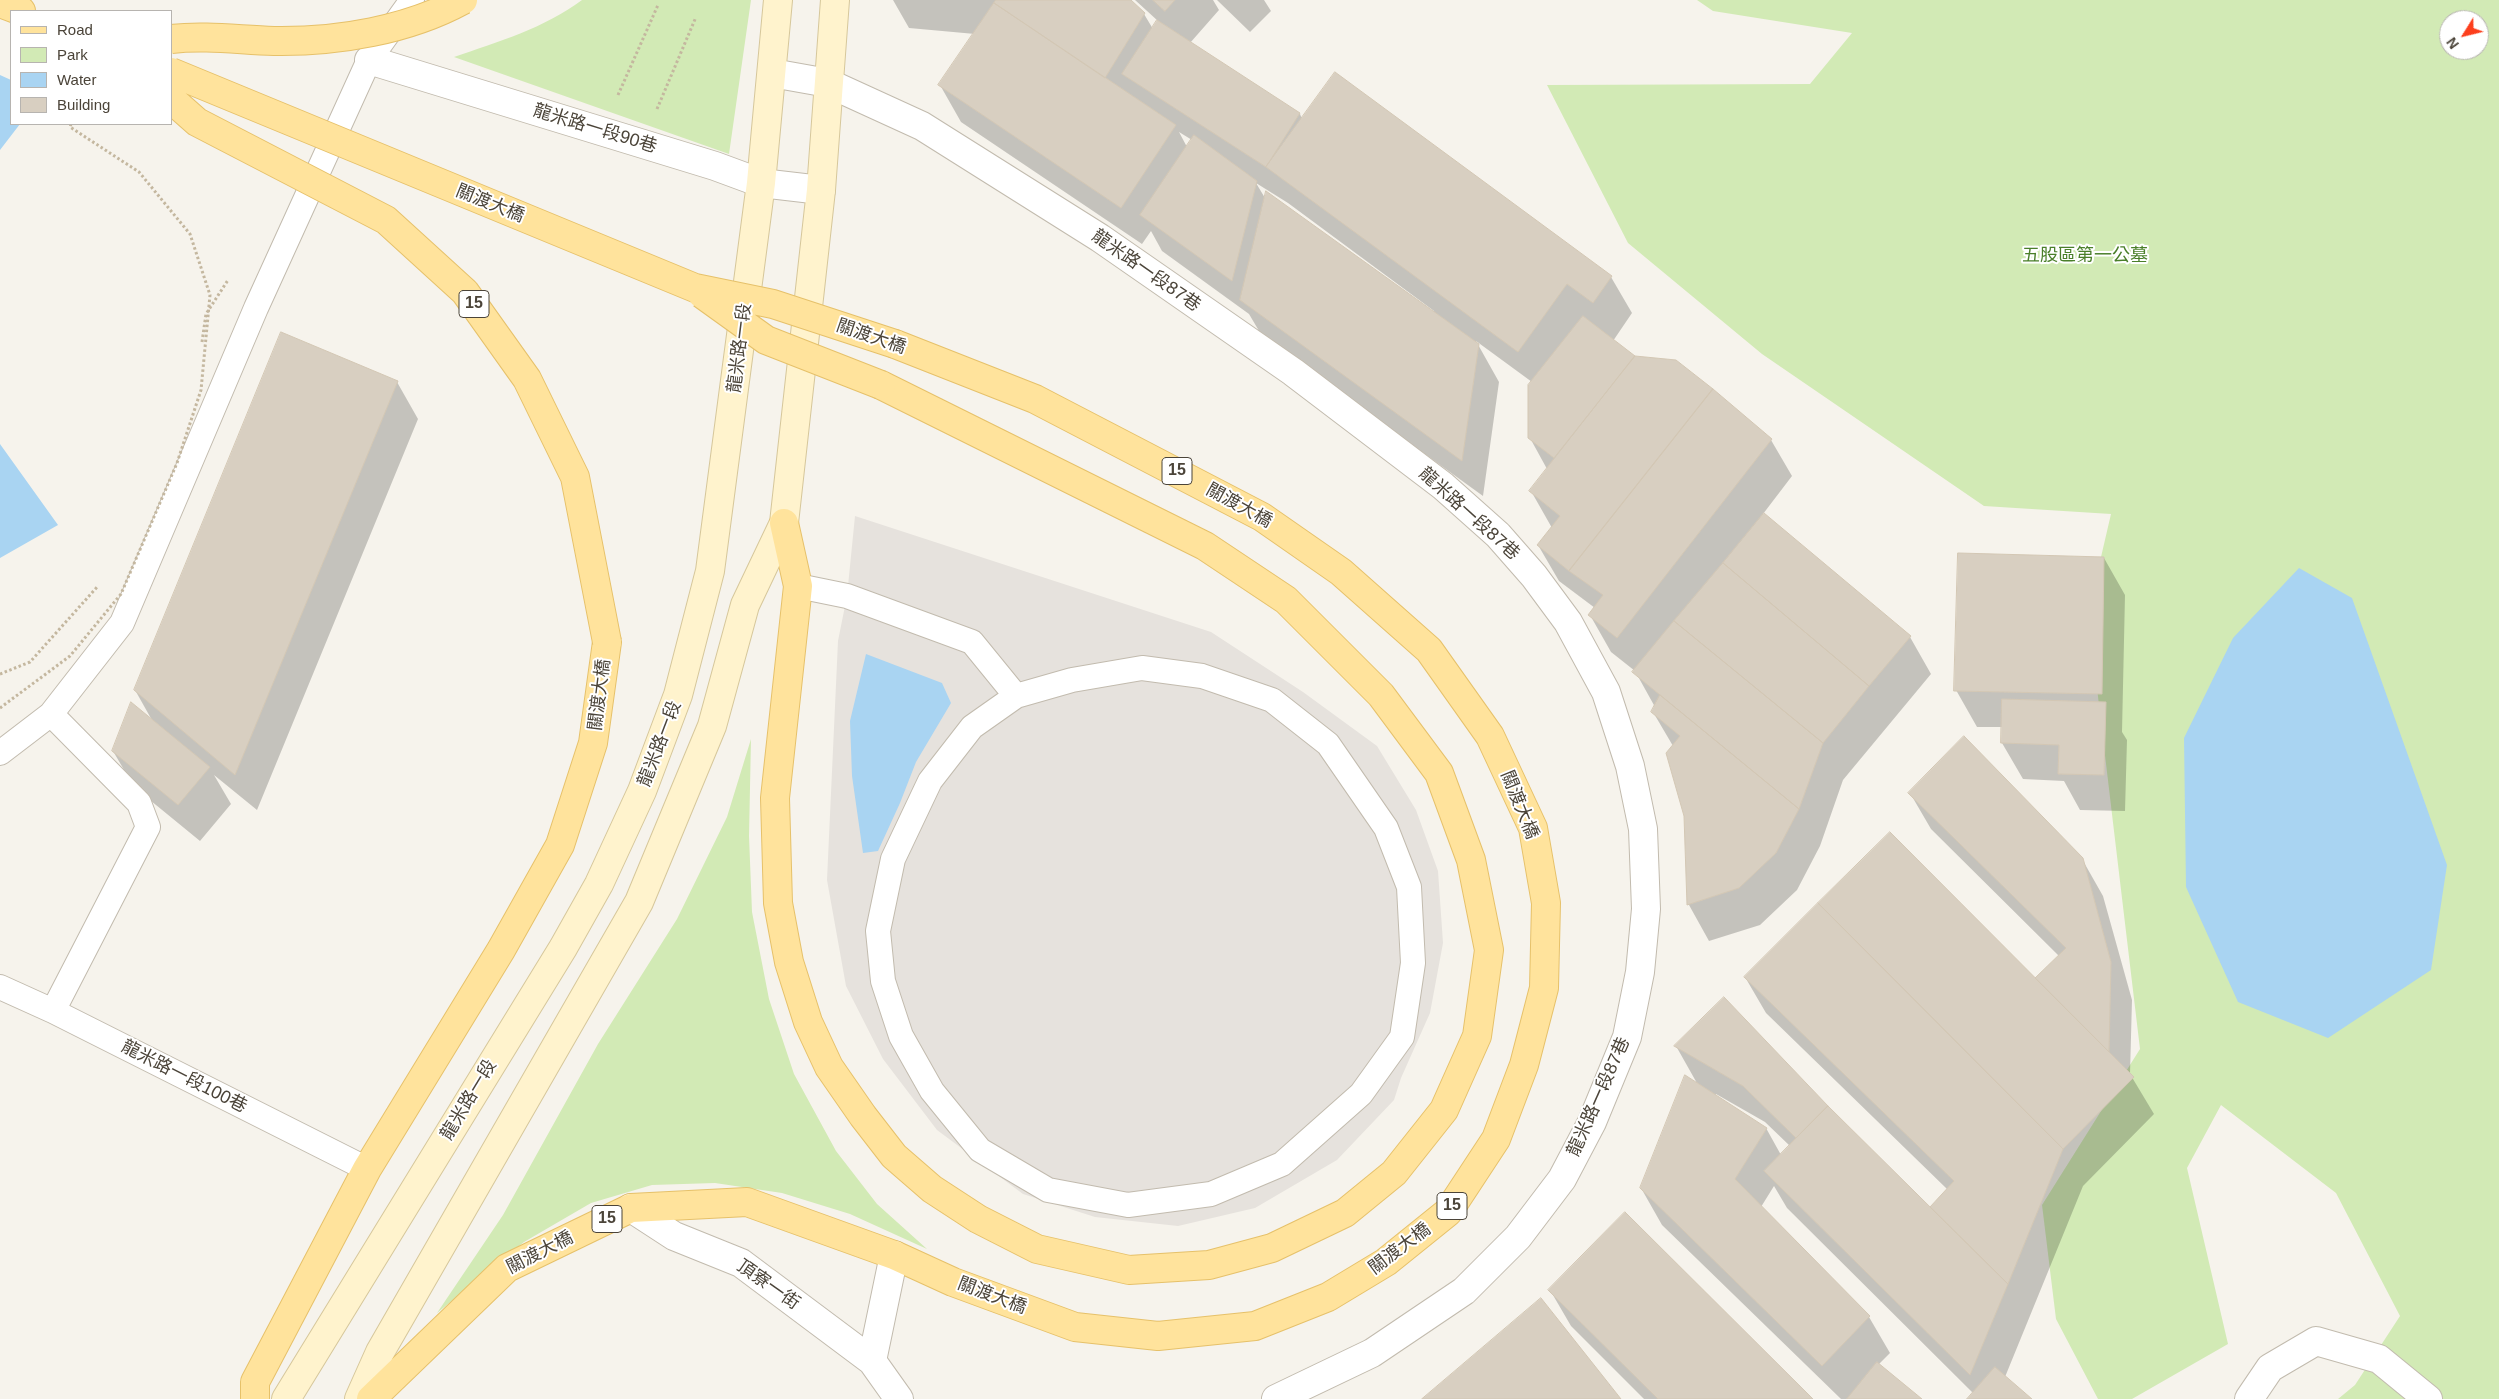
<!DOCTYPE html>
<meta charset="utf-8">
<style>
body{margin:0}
#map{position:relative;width:2499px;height:1399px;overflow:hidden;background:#f6f3ec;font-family:Arial,sans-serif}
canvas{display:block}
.legend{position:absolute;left:10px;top:10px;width:162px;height:115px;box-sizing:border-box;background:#fff;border:1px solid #b7b4b0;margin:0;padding:6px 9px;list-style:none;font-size:15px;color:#4b4439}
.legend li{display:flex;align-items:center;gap:10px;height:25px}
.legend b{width:25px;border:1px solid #b7b4b0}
.north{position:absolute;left:2439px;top:10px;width:50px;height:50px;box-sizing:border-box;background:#fff;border:1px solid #b7b4b0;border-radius:50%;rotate:234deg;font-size:14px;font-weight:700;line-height:20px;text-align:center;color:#4b4439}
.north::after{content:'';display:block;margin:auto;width:18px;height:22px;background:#fc3f1d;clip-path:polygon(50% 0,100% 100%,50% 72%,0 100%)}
</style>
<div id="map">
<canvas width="2499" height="1399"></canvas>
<ul class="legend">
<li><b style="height:6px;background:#ffe39c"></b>Road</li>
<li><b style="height:14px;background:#d2eab5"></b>Park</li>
<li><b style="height:14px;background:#a9d4f2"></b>Water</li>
<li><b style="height:14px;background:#d8cfc1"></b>Building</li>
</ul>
<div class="north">N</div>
</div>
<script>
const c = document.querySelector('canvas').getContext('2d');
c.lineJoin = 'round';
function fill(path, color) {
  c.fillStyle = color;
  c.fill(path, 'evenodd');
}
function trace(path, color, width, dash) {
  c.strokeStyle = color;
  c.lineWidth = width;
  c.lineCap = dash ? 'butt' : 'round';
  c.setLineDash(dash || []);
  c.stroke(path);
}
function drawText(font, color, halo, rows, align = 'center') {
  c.font = font + ' Arial,"Noto Sans TC",sans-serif';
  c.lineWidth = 4;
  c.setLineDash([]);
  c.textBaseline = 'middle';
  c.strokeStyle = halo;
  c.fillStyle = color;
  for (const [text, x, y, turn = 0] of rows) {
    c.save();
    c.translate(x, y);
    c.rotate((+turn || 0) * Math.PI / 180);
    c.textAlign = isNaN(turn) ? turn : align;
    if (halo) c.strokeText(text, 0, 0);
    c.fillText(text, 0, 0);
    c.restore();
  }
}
fill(new Path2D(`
 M855 516 1211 632 1303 692 1377 746 1416 810 1438 871 1443 943 1430 1013 1401 1078 1394 1100 1337 1160 1255 1208 1178 1226 1095 1217 1023 1194 937 1130 883 1059 846 986 827 880 838 641 847 596Z`), '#e6e2dd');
fill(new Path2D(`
 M582 0H751L729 154 454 57C497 42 545 28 582 0Z
 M1697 0H2499V1399H2338L2355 1385 2400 1316 2336 1193 2221 1105 2187 1168 2228 1344 2132 1399H2098L2056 1319 2042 1205 2140 1049 2088 613 2111 514 1984 506 1762 354 1628 243 1547 85 1810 84 1852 33 1713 11ZM2449 20H2479V50H2449Z
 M751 739 749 836 752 912 769 999 794 1074 836 1151 877 1204 927 1249 850 1214 782 1193 715 1183 652 1185 591 1203 524 1242 437 1313 503 1215 598 1044 677 919 727 817Z`), '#d2eab5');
fill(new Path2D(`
 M0 0 11 11V124H20L0 150Z
 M0 444 58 525 0 558Z
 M2299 568 2352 598 2447 865 2431 970 2328 1038 2238 1002 2186 887 2184 738 2233 638Z
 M866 654 942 683 951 703 916 762 900 803 878 851 863 853 852 776 850 721Z`), '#a9d4f2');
fill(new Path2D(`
 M0 0H83L78 11H11V80L0 75Z`), '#f6f3ec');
fill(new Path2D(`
 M893 0H1129L1144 14 1153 29 1158 21 1135 0H1213L1219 10 1190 43 1300 114 1302 119 1611 277 1632 313 1613 341 1634 357 1771 440 1792 476 1763 514 1910 637 1931 674 1843 780 1820 846 1797 890 1760 925 1709 941 1689 905 1685 815 1673 746 1653 712 1655 707 1635 671 1611 652 1590 615 1595 608 1559 581 1538 545 1552 528 1531 491 1547 469 1530 438 1532 382 1476 341 1499 382 1483 496 1262 336 1249 314 1162 251 1151 231 1142 244 961 122 940 85 975 34 909 28ZM1179 132 1192 140 1187 147ZM1256 183 1288 203 1434 311 1433 312 1265 198Z
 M1217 0H1264L1271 11 1250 32Z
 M397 382 418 419 257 810 214 775 231 804 200 841 134 787 113 751 153 722 135 690Z
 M2104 558 2125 595 2122 732 2127 740 2125 811 2080 810 2064 781 2023 779 2002 743 2003 727H1977L1956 690Z
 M1910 793 2082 859 2103 896 2132 1000 2130 1074 2154 1114 2083 1186 2005 1377 2031 1399H1969L1974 1394 1787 1208 1774 1186 1761 1207 1869 1317 1890 1353 1878 1365 1920 1399H1841L1662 1225 1641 1188 1698 1085 1676 1046 1724 999 1827 1107 1930 1209 1947 1189 1766 1013 1745 977 2035 980 2059 956 1931 829ZM1716 1094 1765 1122 1790 1146 1781 1155 1766 1128 1715 1096Z
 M1550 1290 1811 1399H1644L1571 1326Z`), '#0003');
const building = new Path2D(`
 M996 0H1131L1145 13 1105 78 994 3Z
 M1153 0H1175L1165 11Z
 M994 3 1176 125 1121 208 938 85Z
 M1157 20 1300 113 1266 167 1122 74Z
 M1335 72 1612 276 1593 303 1567 284 1518 352 1266 167Z
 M1194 135 1257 181 1232 281 1140 215Z
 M1266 191 1479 344 1462 461 1240 300Z
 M1583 316 1635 356 1554 458 1528 438V385Z
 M281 332 398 381 235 775 134 690Z
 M1635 356 1676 360 1713 389 1569 571 1537 545 1560 516 1529 491Z
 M1713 389 1772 439 1617 638 1588 615 1603 595 1569 571Z
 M1764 513 1911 636 1869 686 1723 563Z
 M1958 553 2104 557 2102 694 1954 691Z
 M1723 563 1869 686 1823 743 1674 621Z
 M1674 621 1823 743 1799 809 1632 672Z
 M1660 695 1799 809 1776 853 1739 888 1687 905 1684 816 1666 753 1680 736 1651 712Z
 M2002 699 2106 702 2104 775 2058 774 2059 745 2001 743Z
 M131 702 210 767 178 805 112 751Z
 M1964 736 2083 858 2111 962 2109 1052 2035 978 2066 948 1908 793Z
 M1890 832 2134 1077 2063 1149 1818 903Z
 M1818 903 2063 1149 2008 1284 1930 1207 1954 1181 1744 977Z
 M1724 997 1828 1106 1796 1138 1743 1086 1674 1046Z
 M1685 1075 1767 1128 1735 1179 1870 1316 1822 1366 1640 1188Z
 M1828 1106 2008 1284 1970 1375 1764 1171Z
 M1625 1212 1813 1399H1658L1548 1290Z
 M1541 1298 1621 1399H1422Z
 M1877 1362 1922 1399H1847Z
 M1995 1367 2032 1399H1967Z`);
fill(building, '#d8cfc1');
trace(building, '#d3c7b4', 1);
const service = new Path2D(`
 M798 586 847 596 972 642 1016 696 972 727 930 781 893 859 878 931 883 981 901 1036 932 1091 980 1150 1048 1190 1128 1205 1211 1194 1282 1164 1361 1094 1402 1037 1413 963 1409 887 1386 828 1328 744 1272 700 1202 676 1142 668 1072 680 1016 696
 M51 714 139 803 148 827 53 1011
 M0 753 51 714 122 623 256 308 369 60 412 0
 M0 987 53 1011 367 1169`);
const minor = new Path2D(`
 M369 60 715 166 761 183 821 190
 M772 73 828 83 922 126 1100 238 1293 372 1443 486 1498 535 1534 576 1568 622 1606 692 1630 766 1643 829 1646 909 1640 972 1627 1037 1592 1122 1562 1179 1518 1237 1464 1291 1372 1353 1276 1399
 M631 1208 674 1236 741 1263 872 1361
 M894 1255 872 1361 899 1399
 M2249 1399 2270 1368 2316 1341 2379 1359 2428 1399`);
const secondary = new Path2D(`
 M286 1399 563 948 599 884 642 791 678 695 710 571 761 183 778 0
 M359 1399 380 1352 639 902 712 726 745 605 784 523 821 190 835 0`);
const primary = new Path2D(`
 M0 3 21 11
 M784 523 798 586 775 798 778 903 789 962 808 1022 829 1067 863 1116 894 1156 932 1189 978 1219 1037 1249 1129 1270 1209 1265 1272 1248 1345 1213 1394 1173 1444 1110 1477 1036 1489 950 1471 860 1439 773 1381 695 1286 600 1205 546 881 385
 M255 1399V1382L367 1169 501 950 560 845 593 743 607 642
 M371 1399 507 1268 631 1208 747 1202 894 1255 953 1282 1075 1327 1158 1336 1255 1326 1328 1297 1386 1262 1448 1212 1496 1139 1524 1065 1544 988 1546 903 1533 828 1490 736 1429 650 1341 572 1262 517 1035 399 895 344`);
trace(service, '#c2bbae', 26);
trace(minor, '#c2bbae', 30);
trace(secondary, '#d6c79b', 30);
trace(primary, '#e6c16a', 30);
trace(new Path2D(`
 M618 95 658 5
 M657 109 696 17
 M202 342 206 314 228 280
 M0 674 30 662 98 586`), '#c4b79f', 3, [2.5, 2.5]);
trace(service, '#fff', 24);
trace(minor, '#fff', 28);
trace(secondary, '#fff3cd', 28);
trace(primary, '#ffe39c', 28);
const primaryBridge = new Path2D(`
 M171 39C206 35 239 40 274 41 338 42 408 30 463 0
 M171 72 695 288 773 304 895 344
 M171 99 197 122 386 220 465 292 527 379 575 477 607 642
 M702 294 766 340 881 385`);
trace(primaryBridge, '#e6c16a', 30, []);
trace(new Path2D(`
 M0 708 70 656 121 594 177 463 201 390 210 295 190 234 139 172 70 127 71 124`), '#c4b79f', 3, [2.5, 2.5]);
trace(primaryBridge, '#ffe39c', 28);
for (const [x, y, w] of [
 [474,304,30],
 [1177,471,30],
 [1452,1206,30],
 [607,1219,30]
]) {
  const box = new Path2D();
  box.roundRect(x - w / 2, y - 13.5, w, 27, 4);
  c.fillStyle = '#fff';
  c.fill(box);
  trace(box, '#4b4439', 1);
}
drawText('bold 16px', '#4b4439', null, [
 ["15",474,304],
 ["15",1177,471],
 ["15",1452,1206],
 ["15",607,1219]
]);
drawText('18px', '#4b4439', '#fff', [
 ["龍米路一段90巷",595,129,17],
 ["關渡大橋",490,204,22],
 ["龍米路一段87巷",1146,271,35],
 ["關渡大橋",871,337,19],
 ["龍米路一段",740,348,-83],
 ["關渡大橋",1239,506,29],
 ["龍米路一段87巷",1469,514,42],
 ["關渡大橋",600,695,-83],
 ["龍米路一段",660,744,-69],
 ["關渡大橋",1519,805,68],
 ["龍米路一段100巷",184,1077,27],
 ["龍米路一段87巷",1599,1097,-66],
 ["龍米路一段",469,1100,-59],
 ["關渡大橋",1400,1249,-37],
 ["關渡大橋",540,1253,-27],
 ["頂寮一街",768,1285,35],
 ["關渡大橋",992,1296,21]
]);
drawText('18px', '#4a7f2a', '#fff', [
 ["五股區第一公墓",2085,256]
]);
</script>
